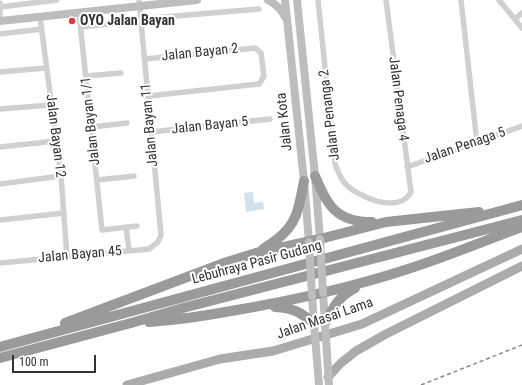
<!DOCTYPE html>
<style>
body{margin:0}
#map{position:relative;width:522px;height:385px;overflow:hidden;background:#fff;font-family:"Roboto Condensed",sans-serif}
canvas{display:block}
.scale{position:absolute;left:12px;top:355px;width:84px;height:18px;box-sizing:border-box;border:2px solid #333;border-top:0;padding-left:5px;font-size:12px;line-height:14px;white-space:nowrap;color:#333;-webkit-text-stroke:3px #fff;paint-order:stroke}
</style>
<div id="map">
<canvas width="522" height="385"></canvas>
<div class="scale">100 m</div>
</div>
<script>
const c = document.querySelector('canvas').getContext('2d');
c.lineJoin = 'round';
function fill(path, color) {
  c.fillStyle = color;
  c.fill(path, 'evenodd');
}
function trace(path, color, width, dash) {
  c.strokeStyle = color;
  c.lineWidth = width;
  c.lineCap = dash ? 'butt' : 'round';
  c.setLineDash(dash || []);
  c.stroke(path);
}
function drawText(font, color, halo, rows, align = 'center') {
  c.font = font + ' "Roboto Condensed",sans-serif';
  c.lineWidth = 4;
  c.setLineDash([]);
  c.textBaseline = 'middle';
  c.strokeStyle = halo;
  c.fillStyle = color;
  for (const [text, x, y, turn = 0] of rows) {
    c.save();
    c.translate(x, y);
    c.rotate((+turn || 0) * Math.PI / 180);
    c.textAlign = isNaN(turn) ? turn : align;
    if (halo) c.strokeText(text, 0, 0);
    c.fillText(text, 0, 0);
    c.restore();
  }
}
fill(new Path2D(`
 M253 192 254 203 263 202 264 209 246 212 244 193Z`), '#cfe2ee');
trace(new Path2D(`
 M318 0 335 164C337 169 340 176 343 181 355 197 399 215 411 192L386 0
 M461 0 477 143
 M499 0 522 28
 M0 3V21
 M0 7 57 0
 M79 13 102 230 137 226
 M40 17 61 176 67 256
 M141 19 259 9
 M515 19 522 13
 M81 27 118 23
 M0 34 42 29
 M144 59 255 48 261 53 264 76 259 84 148 96
 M0 72 46 68
 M86 76 121 73
 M0 109 51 105
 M92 127 127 123
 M151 132 270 119
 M0 147 56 141
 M407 167 522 126
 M97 180 134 176
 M0 184 61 176
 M0 220 64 213
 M126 227 129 250
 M0 263 149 249 158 242 161 235 139 0`), '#d0d0d0', 5.5);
trace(new Path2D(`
 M268 0C276 4 281 9 285 17
 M285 0 304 181 309 242
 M297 0 315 176 320 239
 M0 21 197 0
 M323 293 325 322
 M312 296 314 324`), '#bdbdbd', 8);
trace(new Path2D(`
 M328 377 341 363 356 351 386 334 522 266
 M127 385 220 359 273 351 362 324 522 249`), '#ababab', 9);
trace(new Path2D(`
 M315 176C328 206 336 222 372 222
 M263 249C296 229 297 217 304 181
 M275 307C293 308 301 312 314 324
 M149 322C177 320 204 316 231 311 291 301 350 288 408 269 446 257 484 241 522 227
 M65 323 227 262 256 253 320 239 386 222 479 212
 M325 323C334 306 338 297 355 288
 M0 347 522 205
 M0 358 131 323 183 308 522 220`), '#9a9a9a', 10);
trace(new Path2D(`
 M421 385 522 345`), '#888', 1.5, [4, 3]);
trace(new Path2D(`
 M320 239 323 293
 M309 242 312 296
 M325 323 329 385
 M314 324 319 385`), '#bdbdbd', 8);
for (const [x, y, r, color] of [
 [72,21,4,"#e63946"]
]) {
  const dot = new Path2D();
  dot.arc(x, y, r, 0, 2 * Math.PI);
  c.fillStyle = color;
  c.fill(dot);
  trace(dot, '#fff', 1.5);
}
drawText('bold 14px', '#333', '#fff', [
 ["OYO Jalan Bayan",80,21]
], 'left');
drawText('14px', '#333', '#fff', [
 ["Jalan Bayan 2",200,53,-6],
 ["Jalan Penaga 4",398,99,83],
 ["Jalan Penanga 2",330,115,-97],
 ["Jalan Bayan 1/1",91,121,-96],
 ["Jalan Kota",285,122,-96],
 ["Jalan Bayan 11",150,125,-95],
 ["Jalan Bayan 5",210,126,-6],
 ["Jalan Bayan 12",55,136,83],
 ["Jalan Penaga 5",465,146,-19],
 ["Jalan Bayan 45",80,255,-5],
 ["Lebuhraya Pasir Gudang",257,263,-15],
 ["Jalan Masai Lama",325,319,-19]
]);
</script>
